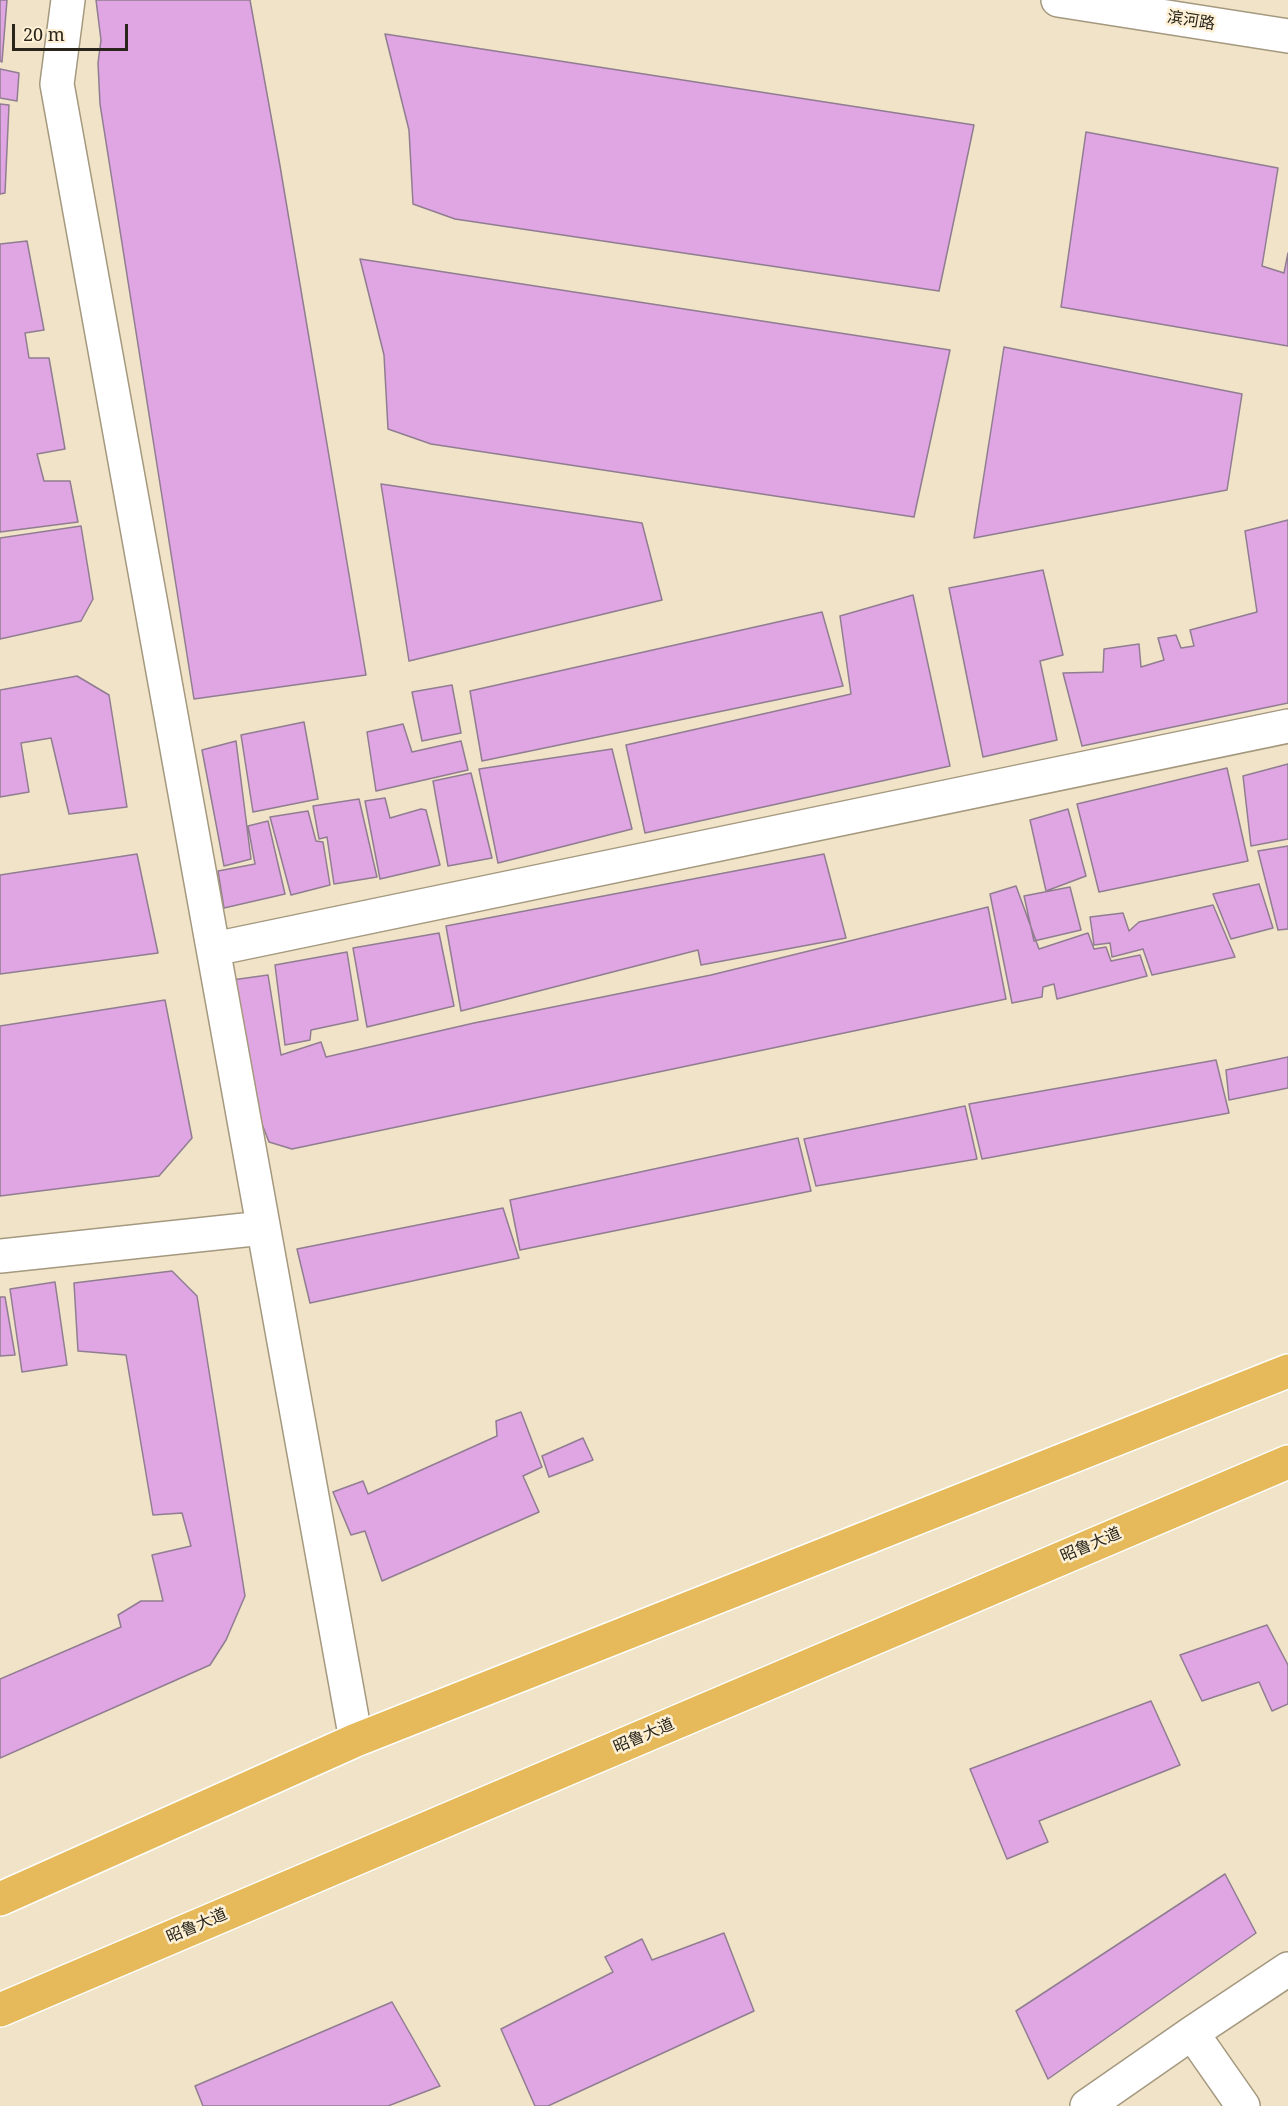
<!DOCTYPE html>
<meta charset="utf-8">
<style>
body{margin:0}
#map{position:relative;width:1288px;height:2106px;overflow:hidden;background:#f0e3c8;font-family:"Noto Serif",serif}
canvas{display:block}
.scale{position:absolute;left:12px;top:24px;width:116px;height:27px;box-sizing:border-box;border:3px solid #29251b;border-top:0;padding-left:8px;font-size:18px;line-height:21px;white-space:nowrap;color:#29251b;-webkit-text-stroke:4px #fdf0d5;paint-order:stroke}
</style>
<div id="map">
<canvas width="1288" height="2106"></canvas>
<div class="scale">20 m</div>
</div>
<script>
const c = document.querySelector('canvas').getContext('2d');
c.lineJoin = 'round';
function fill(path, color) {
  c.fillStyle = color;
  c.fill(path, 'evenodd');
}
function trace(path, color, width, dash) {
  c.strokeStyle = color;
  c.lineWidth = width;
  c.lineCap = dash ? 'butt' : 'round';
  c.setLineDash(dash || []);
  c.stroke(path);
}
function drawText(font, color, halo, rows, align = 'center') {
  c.font = font + ' "Noto Serif","Noto Sans SC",serif';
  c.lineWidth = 5;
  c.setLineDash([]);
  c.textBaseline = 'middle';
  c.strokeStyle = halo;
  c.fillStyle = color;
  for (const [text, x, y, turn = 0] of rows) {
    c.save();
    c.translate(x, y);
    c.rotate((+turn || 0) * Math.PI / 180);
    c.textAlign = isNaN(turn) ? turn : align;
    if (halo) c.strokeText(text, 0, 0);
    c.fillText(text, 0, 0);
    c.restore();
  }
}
const building = new Path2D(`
 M0 0H7L2 62 0 61Z
 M96 0H250L279 160 366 675 194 699 100 104 98 63 101 40Z
 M385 34 974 125 939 291 455 219 413 204 409 130Z
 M0 69 19 73 17 101 0 98Z
 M0 104 9 105 5 193 0 194Z
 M1086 132 1278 168 1262 266 1284 273 1288 253V346L1061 307Z
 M27 241 44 330 25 333 29 358H49L65 449 37 454 44 481H70L78 522 0 532V244Z
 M360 259 950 350 914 517 431 444 388 429 384 355Z
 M1004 347 1242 394 1227 490 974 538Z
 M381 484 642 523 662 600 409 661Z
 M1288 520V703L1082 746 1063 673 1103 672 1104 649 1139 644 1141 667 1164 660 1158 638 1176 635 1181 648 1194 646 1190 630 1257 612 1245 531Z
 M81 526 93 599 81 621 0 639V538Z
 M1043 570 1063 655 1040 661 1057 740 983 757 949 588Z
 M913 595 950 766 645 833 626 745 851 694 840 616Z
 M822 612 843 686 482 761 470 691Z
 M77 676 109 695 127 807 69 814 51 738 21 743 29 792 0 797V690Z
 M452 685 461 733 422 741 412 692Z
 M304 722 318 799 253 812 241 735Z
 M403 724 412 752 461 741 468 770 376 791 367 732Z
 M236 741 251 859 224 866 202 750Z
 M612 749 632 829 498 863 479 769Z
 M1288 764V839L1251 846 1243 776Z
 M1227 768 1248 861 1099 892 1077 804Z
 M471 773 492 858 448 866 433 781Z
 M385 798 390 818 421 809 426 810 440 865 380 879 365 801Z
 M359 799 377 877 334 884 327 837 319 839 313 806Z
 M1068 809 1086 876 1046 891 1030 820Z
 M308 811 316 841 323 842 330 885 291 895 270 817Z
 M268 821 285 894 224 908 218 871 255 864 248 826Z
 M1288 846V929L1278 930 1258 851Z
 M137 854 158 953 0 974V875Z
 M824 854 846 938 701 965 698 950 461 1011 446 926Z
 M1259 884 1273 928 1231 939 1213 894Z
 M1016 886 1039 949 1088 933 1094 949 1106 947 1111 961 1140 955 1147 976 1057 999 1054 984 1043 987 1042 997 1012 1003 990 894Z
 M1070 887 1081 930 1034 941 1024 896Z
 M1213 905 1235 957 1152 975 1143 949 1112 957 1110 943 1094 945 1090 917 1123 913 1129 931 1139 922Z
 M988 907 1006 999 292 1149 269 1142 260 1119 232 980 268 975 281 1055 321 1042 326 1057 474 1023 711 975Z
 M439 933 454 1006 367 1027 353 948Z
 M347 952 358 1020 311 1030 310 1040 285 1045 275 965Z
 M165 1000 192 1138 159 1176 0 1196V1026Z
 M1288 1057V1088L1229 1100 1226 1070Z
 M1216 1060 1229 1113 982 1159 969 1104Z
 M965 1106 977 1159 816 1186 804 1139Z
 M798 1138 811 1191 520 1250 510 1200Z
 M503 1208 519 1258 310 1303 297 1249Z
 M172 1271 197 1296 245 1596 226 1640 210 1665 0 1758V1679L121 1627 118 1615 141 1601H163L152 1555 191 1546 182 1513 153 1515 126 1355 78 1351 74 1283Z
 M55 1282 67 1365 22 1372 10 1289Z
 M0 1297H5L15 1355 0 1356Z
 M521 1412 542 1467 523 1476 539 1512 382 1581 365 1531 351 1535 333 1492 363 1481 368 1494 497 1436 496 1421Z
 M583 1438 593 1460 549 1477 542 1456Z
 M1267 1625 1288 1665V1704L1272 1711 1259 1682 1202 1701 1180 1655Z
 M1151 1701 1180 1765 1039 1821 1048 1842 1007 1859 970 1769Z
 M1225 1874 1256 1933 1048 2079 1016 2011Z
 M724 1933 754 2011 548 2106H535L501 2029 613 1972 605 1957 642 1939 652 1960Z
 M392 2002 440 2086 388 2106H203L195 2086Z`);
fill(building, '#e0a5e3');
trace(building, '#907d91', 1.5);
const street = new Path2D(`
 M68 0 57 84 356 1740
 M214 949 1288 726
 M0 1256 263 1228
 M1192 2033 1243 2106
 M1087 2106 1192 2033 1288 1969`);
const secondary = new Path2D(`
 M1058 0 1288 36`);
const highway = new Path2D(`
 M0 1899 356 1740 1288 1371
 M0 2010 1288 1462`);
trace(street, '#a4987f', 36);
trace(secondary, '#a4987f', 36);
trace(highway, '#fff', 36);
trace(street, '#fff', 33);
trace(secondary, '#fff', 33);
trace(highway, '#e6ba5a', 33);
drawText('16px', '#29251b', '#fdf0d5', [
 ["滨河路",1191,21,9],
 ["昭鲁大道",1091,1545,-23],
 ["昭鲁大道",644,1736,-23],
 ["昭鲁大道",197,1926,-23]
]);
</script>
